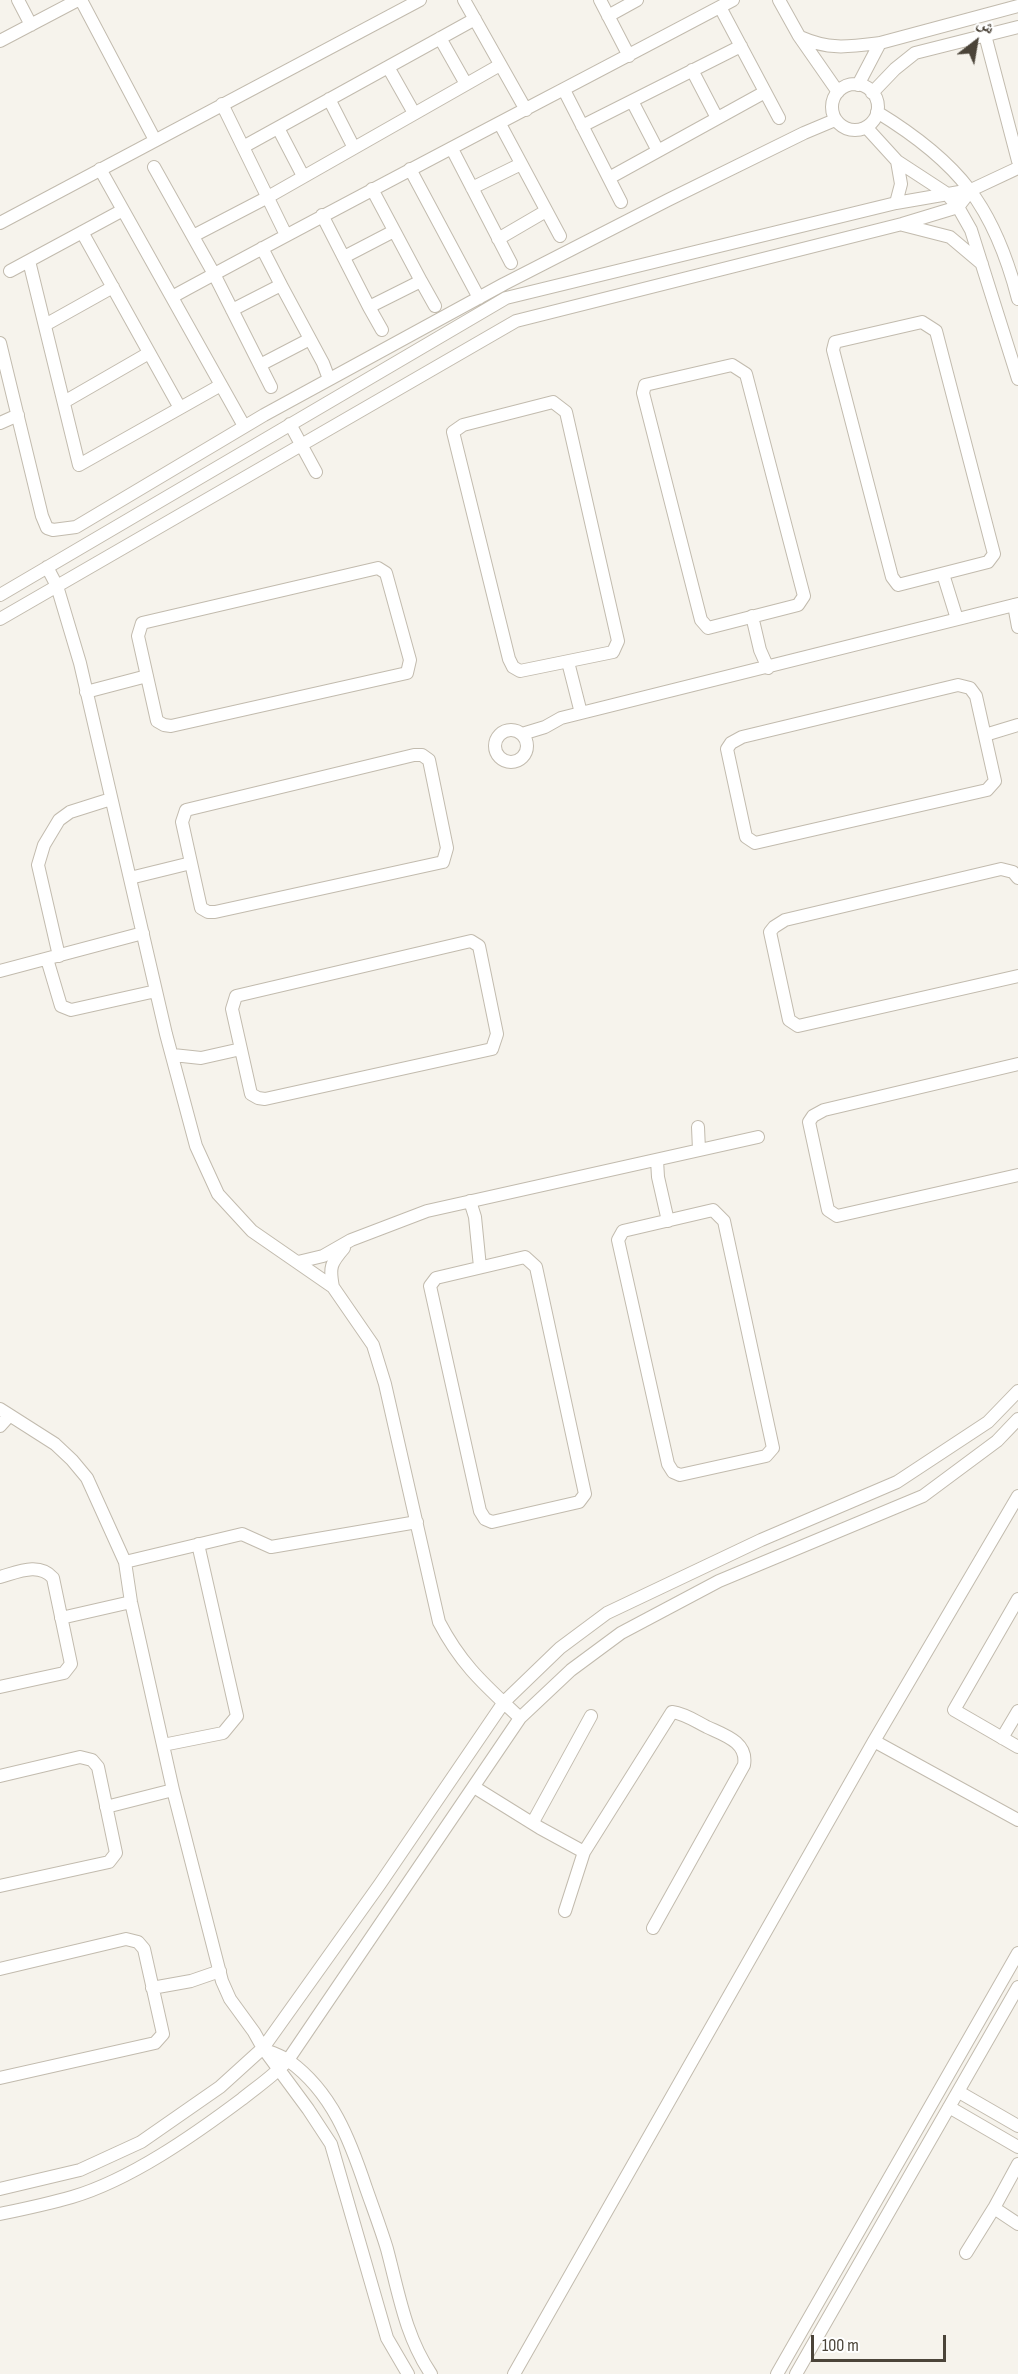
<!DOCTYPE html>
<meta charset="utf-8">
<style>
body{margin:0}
#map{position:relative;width:1018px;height:2374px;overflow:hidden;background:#f6f3ec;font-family:"Sofia Sans Condensed","Noto Naskh Arabic",sans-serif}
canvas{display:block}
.north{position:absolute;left:946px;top:12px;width:60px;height:60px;-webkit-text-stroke:4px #fff;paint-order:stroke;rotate:31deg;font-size:16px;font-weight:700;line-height:24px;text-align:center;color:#4b4439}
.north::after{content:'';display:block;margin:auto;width:21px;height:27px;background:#4b4439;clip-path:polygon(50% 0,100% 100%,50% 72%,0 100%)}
.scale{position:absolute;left:811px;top:2335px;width:135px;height:27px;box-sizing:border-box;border:3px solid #4b4439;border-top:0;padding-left:8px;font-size:18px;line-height:21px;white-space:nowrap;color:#4b4439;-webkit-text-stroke:4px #fff;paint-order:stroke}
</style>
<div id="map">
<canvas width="1018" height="2374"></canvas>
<div class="north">ش</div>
<div class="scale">100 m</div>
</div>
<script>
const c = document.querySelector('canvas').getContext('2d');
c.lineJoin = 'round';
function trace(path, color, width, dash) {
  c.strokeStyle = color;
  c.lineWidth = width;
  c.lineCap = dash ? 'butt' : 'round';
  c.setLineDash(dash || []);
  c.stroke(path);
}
const minor = new Path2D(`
 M18 0 31 25
 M81 0 155 140
 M464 0 526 110
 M600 0 629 56
 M779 0 799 36 838 92
 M720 7 779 118
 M608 16 637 0
 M985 35 1018 161
 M800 37C829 50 848 47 880 43
 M440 38 466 84
 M0 41 78 0
 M388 67 414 113
 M692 70 717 118
 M832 107a23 23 0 1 1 46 0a23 23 0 1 1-46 0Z
 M858 85 880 43 1018 6
 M564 90 621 202
 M872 93 895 69 915 53 1018 27
 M329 99 354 148
 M632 101 658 151
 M222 104 286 235
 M877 112C959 162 994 206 1018 299
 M500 124 560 236
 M582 126 741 46
 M866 127 897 161 946 193 958 207 971 230 1018 379
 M278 128 303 176
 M243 147 475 19
 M452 149 511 263
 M154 167 214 274 271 387
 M100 169 244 426
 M410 169 479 298
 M609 178 765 92
 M472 188 521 164
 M896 203 901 184 897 161
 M322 215 369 307 421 281 372 189
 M0 223 420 0
 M903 225 950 237 982 264
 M82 232 180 408
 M193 236 268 197 500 65
 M498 239 546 211
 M262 248 281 285
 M344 257 394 231
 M29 261 79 465 221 385
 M10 271 123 210
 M421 281 435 306
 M172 297C358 196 546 99 733 0
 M369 307 382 330
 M232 310 281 285 323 363 329 379
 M922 322 936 331 994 554 988 562 898 585 892 577 833 350 835 342Z
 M45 325 113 287
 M0 343 42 516 47 528 53 530 76 527 264 415 504 284 668 200 804 133 835 120
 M260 365 310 339
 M732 365 746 374 804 596 798 605 708 628 701 620 643 393 645 385Z
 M64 402 149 353
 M553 402 566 412 618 641 613 652 520 671 513 667 509 659 453 432 463 425Z
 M0 423 18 415
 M290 424 316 472
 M47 567 57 586 80 663 166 1034 196 1146 218 1194 252 1231 333 1287 373 1345 385 1384 439 1622C462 1666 485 1685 520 1718
 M378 568 386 573 410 660 407 673 171 726 164 725 157 721 138 636 142 623Z
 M943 574 957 619
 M0 595 506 298 896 203 971 190 1018 168
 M1014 605 1018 627
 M752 616 760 650 768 668
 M0 619 516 321 902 224 958 207 971 190
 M568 662 581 713
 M958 685 970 688 976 696 995 781 987 790 755 843 746 837 727 749 731 743 742 737Z
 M86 692 147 676
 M495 746a16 16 0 1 1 32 0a16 16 0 1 1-32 0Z
 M522 734 545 727 561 718 1018 604
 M985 735 1018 725
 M414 755H422L429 760 447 848 443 862 215 912H208L201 908 182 822 186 810Z
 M130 878 191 863
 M1018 878 1013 872 1001 869 785 920 774 927 770 932 789 1020 798 1026 1018 976
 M471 941 479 946 497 1034 492 1049 265 1099 258 1098 251 1094 232 1009 236 996Z
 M59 956 38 865 44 845 59 820 70 812 111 799
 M47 959 61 1006 71 1010 156 991
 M0 971 143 933
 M173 1055 201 1058 241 1049
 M1018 1064 824 1110 813 1116 809 1122 828 1210 837 1216 1018 1175
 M698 1127 699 1150
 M657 1160 658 1177 668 1221
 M470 1201 475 1217 480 1267
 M713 1210 724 1221 773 1448 766 1456 680 1475 673 1472 668 1464 618 1240 623 1231Z
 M525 1257 536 1267 585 1494 579 1502 492 1522 485 1519 480 1511 430 1286 436 1278Z
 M298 1262 323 1256 351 1240 427 1211 758 1137
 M333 1287C329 1267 331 1263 344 1248
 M0 1409 55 1444 72 1460 87 1478 125 1562 131 1602 173 1790 222 1981 230 1999 254 2032 263 2048 308 2109 331 2144 387 2338 408 2374
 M0 1426 9 1416
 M125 1562 242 1534 271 1547 417 1522
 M0 1577C18 1572 39 1562 53 1578L71 1664 64 1673 0 1687
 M1018 1599 954 1710 1018 1747
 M61 1618 131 1602
 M1002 1738 1018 1711
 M874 1741 1018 1820
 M163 1745 223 1733 237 1716 198 1544
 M0 1776 80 1757 92 1760 98 1767 116 1853 109 1862 0 1886
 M474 1787 540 1828 584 1852
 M106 1807 173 1790
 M533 1822 591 1716
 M565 1911 584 1852 672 1712C686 1714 695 1721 707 1727 724 1735 748 1742 744 1765L653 1928
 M0 1969 126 1939 138 1942 144 1949 163 2034 155 2043 0 2078
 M152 1988 191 1981 220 1971
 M264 2049C272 2053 282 2056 289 2061 332 2092 350 2140 366 2188 373 2208 381 2229 387 2249 399 2294 405 2335 431 2374
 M959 2092 1018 2126
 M949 2107 1018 2147
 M1018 2164 994 2208 1018 2224
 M0 2189 80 2170 141 2142 220 2087 263 2048 380 1884 504 1702 560 1648 607 1613 761 1540 897 1482 988 1422 1018 1391
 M0 2214C24 2209 48 2204 72 2197 130 2180 194 2135 242 2099 258 2086 275 2075 288 2060L520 1718 571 1670 621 1633 719 1581 923 1496 997 1441 1018 1419
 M966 2253 994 2208
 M514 2374 874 1741 1018 1496
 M777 2374 1018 1953
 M796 2374 1018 1987`);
trace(minor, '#c2bbae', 14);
trace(minor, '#fff', 12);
</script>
